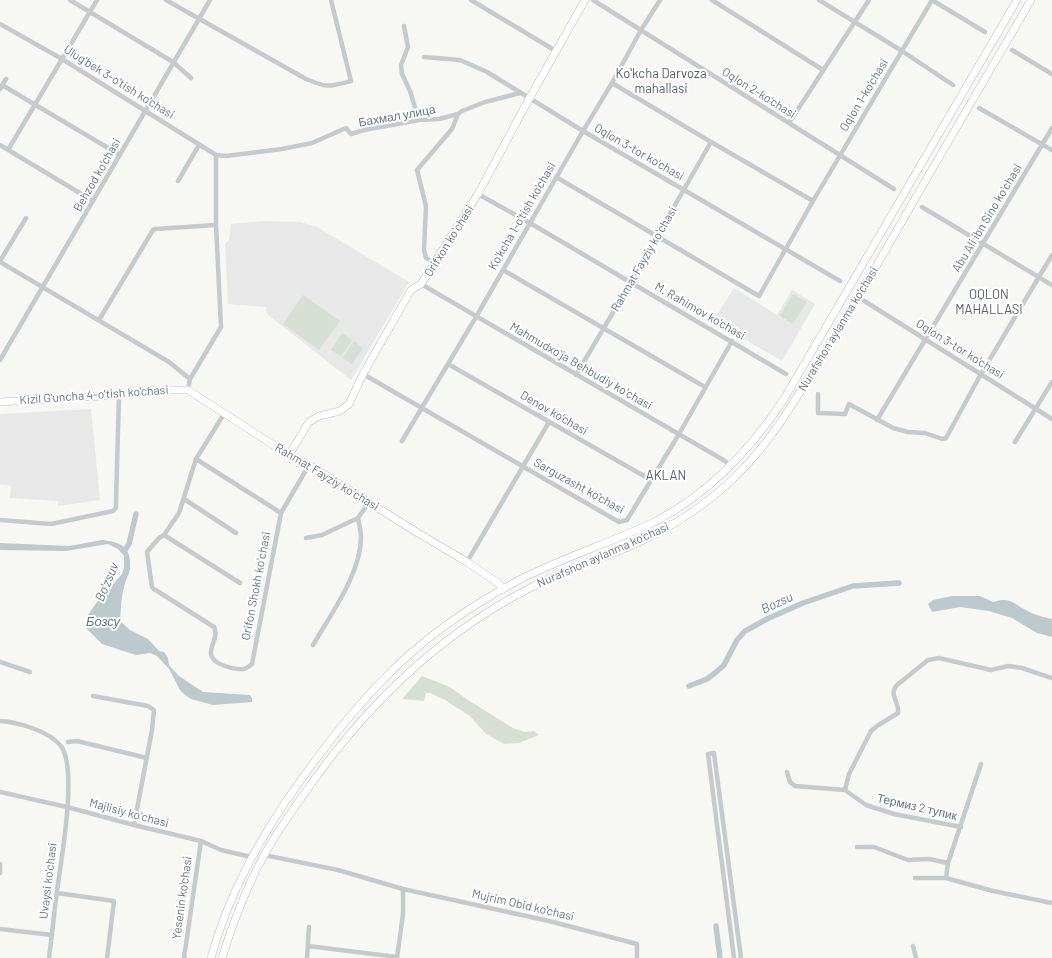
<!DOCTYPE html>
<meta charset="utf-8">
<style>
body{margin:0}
canvas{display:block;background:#f7f7f3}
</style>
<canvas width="1052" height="958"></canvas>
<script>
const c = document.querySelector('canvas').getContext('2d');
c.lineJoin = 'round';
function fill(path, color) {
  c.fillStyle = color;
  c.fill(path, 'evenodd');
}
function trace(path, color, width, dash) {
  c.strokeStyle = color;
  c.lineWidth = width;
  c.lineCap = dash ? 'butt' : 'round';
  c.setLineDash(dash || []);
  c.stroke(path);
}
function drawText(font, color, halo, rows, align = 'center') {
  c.font = font + ' Barlow,sans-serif';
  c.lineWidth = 4;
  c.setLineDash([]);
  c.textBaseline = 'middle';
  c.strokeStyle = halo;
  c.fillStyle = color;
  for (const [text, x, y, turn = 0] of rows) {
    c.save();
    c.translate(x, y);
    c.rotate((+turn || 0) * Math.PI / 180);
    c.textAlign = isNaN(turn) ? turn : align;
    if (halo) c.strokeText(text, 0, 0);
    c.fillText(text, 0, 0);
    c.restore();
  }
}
fill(new Path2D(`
 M265 221 300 222 317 227 409 282 351 380 267 314 266 307 228 304 225 244 229 240 231 224Z
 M734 288 777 315 792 290 815 304 782 361 713 321Z
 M91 409 100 500 58 506V501L10 498 11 486 0 484V414Z`), '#e7e8e7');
fill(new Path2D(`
 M793 294 807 302 793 324 780 316Z
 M303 295 340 321 319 350 283 324Z
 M342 333 352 340 341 356 331 350Z
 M354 341 363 348 352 364 343 358Z
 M422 676 450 687 468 700 513 728 525 732 534 731 539 735 519 743 504 744 486 734 470 716 445 700 430 693H426L424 701 402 699Z`), '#d7dfd4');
fill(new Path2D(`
 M102 540C121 542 132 547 130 569 129 575 125 581 124 587 121 598 121 609 120 621L130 630 148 639 159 651 164 652 168 658 169 665 179 676 203 692 250 695 252 698V702L213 705 191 699 185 695 180 690 169 669 157 656 150 653 136 655 102 644 86 628 88 615 97 602 122 574 124 567V556L118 549 108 544 66 551 0 550V543L69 546Z
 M952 596H980L993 602C1011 596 1013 604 1028 611 1034 615 1044 617 1052 619V637L1037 633 1012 618 989 611 960 607 932 612 928 604 933 600Z`), '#bec9cd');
trace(new Path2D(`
 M125 550 129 544 136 514
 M689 686 707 679 715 673 724 665 737 640 745 631 767 619 803 603 853 586 899 583
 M716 926 720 958`), '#bec9cd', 5.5);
const secondary = new Path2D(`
 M0 402 119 395 153 390H188L289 455 309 465 418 533 467 562 498 583 503 589
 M289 455 309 422 319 416 340 411 349 404 363 374 411 290 421 284 478 194 529 99 585 0`);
const primary = new Path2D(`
 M211 958C229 892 262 833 303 777 326 745 351 713 379 684 418 642 468 607 519 580 563 557 611 543 656 521 710 493 751 449 784 399L1017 0
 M222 958C234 919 249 880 270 845 283 823 299 801 314 780 371 701 442 633 530 588 564 570 602 559 637 543 674 526 709 503 738 474 770 442 791 407 814 369 837 332 859 295 881 258 930 172 981 86 1031 0`);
trace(secondary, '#b8bdc2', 8);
trace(primary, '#b7bbbf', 8);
trace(new Path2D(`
 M70 0 173 62 191 78
 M166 0 306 79C328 88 328 87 351 81L331 0
 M471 0 556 51
 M593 0 894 189
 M712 0 823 70
 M819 0 902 51 953 85
 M932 0 985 32
 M0 24 62 59 216 155 226 156 282 149 312 143 346 128 351 134 364 130 419 120 439 119 458 114
 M404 26 408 47 401 65 402 74 410 91 419 120
 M1012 50 1052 74
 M424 57 460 60 487 72 583 131 840 281
 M612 83 711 142 813 201
 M2 85 120 155
 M0 89 6 79
 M979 108 1052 150
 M789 123 869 0
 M0 145 93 201
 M8 150 97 0
 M556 177 759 296 813 201 932 0
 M178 181 199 145
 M478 194 530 223 786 374
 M922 207 1052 285
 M0 261 26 218
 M0 262 169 362 190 379
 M435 264 426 258 424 250 426 206 417 170 452 129 458 114 462 111 485 102 520 93
 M503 270 705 387
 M421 284 725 461 730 466
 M858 297 1052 419
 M99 320 153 230 155 229 216 225
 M0 360 210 0
 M448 364 651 480
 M363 374 619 522 627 520 679 434 732 341
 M576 375 631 282 711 142
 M188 390 190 379 221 327 216 225V155
 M818 394V413L845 414 849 404 893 428 908 432 925 433 942 439 946 438 981 374 1052 255
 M224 414 196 459 179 513 164 535 159 538 147 552 152 587 154 589 214 627C219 636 210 645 211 654 212 665 236 670 244 669 247 668 250 666 252 664L281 513 309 465
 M877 420 1052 128
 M402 441 476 317 583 131 612 83 641 30 660 0
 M1015 442 1052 382
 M196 459 281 513
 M184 499 236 533
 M0 520 51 524 113 511 116 508V502L119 395
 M164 535 240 583
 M306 538 322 535 358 518
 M467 562 549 422
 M313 645C331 614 361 573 361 537 361 531 359 524 358 518L369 502
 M0 662 30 672
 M93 696 148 706 154 710 152 730 134 825
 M0 721C18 722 49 731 61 746 78 770 61 860 57 891 54 913 52 936 49 958
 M68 742 77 741 147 758
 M787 772 790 782 795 786 845 790 866 805 894 814 961 827
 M845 790 849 774 871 731 877 726 898 713C900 703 888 694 897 685L928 660 939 658 991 670 1008 666 1022 668 1052 678
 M0 792 67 807 134 825 201 841 221 850 251 857
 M857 847H874L908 860 929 859 948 863
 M264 855 338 870 403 889 549 921 637 944V958
 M0 864V873
 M915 878H946L993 891 1052 903
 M946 878 948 863 981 764
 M57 893 114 901 107 958
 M0 929 52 935
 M308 946 397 957
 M913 946 916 958
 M184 958 201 841
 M307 958 309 927
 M397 958 403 914V889
 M734 958 708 754 714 753 741 958`), '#c6cacd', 4.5);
trace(secondary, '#fff', 7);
trace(primary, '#fff', 7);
drawText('12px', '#647586', '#fff', [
 ["Ulug'bek 3-o'tish ko'chasi",119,82,32],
 ["Oqlon 2-ko‘chasi",759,93,32],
 ["Oqlon 1-ko'chasi",864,95,-59],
 ["Бахмал улица",397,116,-10],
 ["Oqlon 3-tor ko'chasi",639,152,30],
 ["Behzod ko‘chasi",97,175,-60],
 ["Ko'kcha 1-o'tish ko'chasi",522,216,-60],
 ["Abu Ali ibn Sino koʻchasi",987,218,-59],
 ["Orifxon koʻchasi",449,241,-58],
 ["Rahmat Fayziy koʻchasi",644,259,-60],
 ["M. Rahimov ko'chasi",700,311,30],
 ["Nurafshon aylanma ko'chasi",838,329,-59],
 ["Oqlon 3-tor ko'chasi",960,349,32],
 ["Mahmudxoʻja Behbudiy koʻchasi",581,366,30],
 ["Kizil G'uncha 4-o'tish ko'chasi",94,395,-4],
 ["Denov ko'chasi",554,413,30],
 ["Rahmat Fayziy koʻchasi",327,477,31],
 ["Sarguzasht ko'chasi",579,486,29],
 ["Nurafshon aylanma ko'chasi",603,555,-24],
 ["Orifon Shokh koʻchasi",256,586,-79],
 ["Термиз 2 тупик",917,807,13],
 ["Majlisiy koʻchasi",129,813,15],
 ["Uvaysi ko'chasi",48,881,-83],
 ["Yesenin ko'chasi",182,898,-82],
 ["Mujrim Obid ko'chasi",523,905,13]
]);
drawText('13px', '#535f6a', '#fff', [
 ["Koʻkcha Darvoza",661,74],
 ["mahallasi",661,89],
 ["OQLON",989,295],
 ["MAHALLASI",989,310],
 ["AKLAN",666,476]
]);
drawText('italic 13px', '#607782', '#fff', [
 ["Bo'zsuv",107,582,-67],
 ["Bozsu",777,603,-25],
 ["Бозсу",103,622]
]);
</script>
